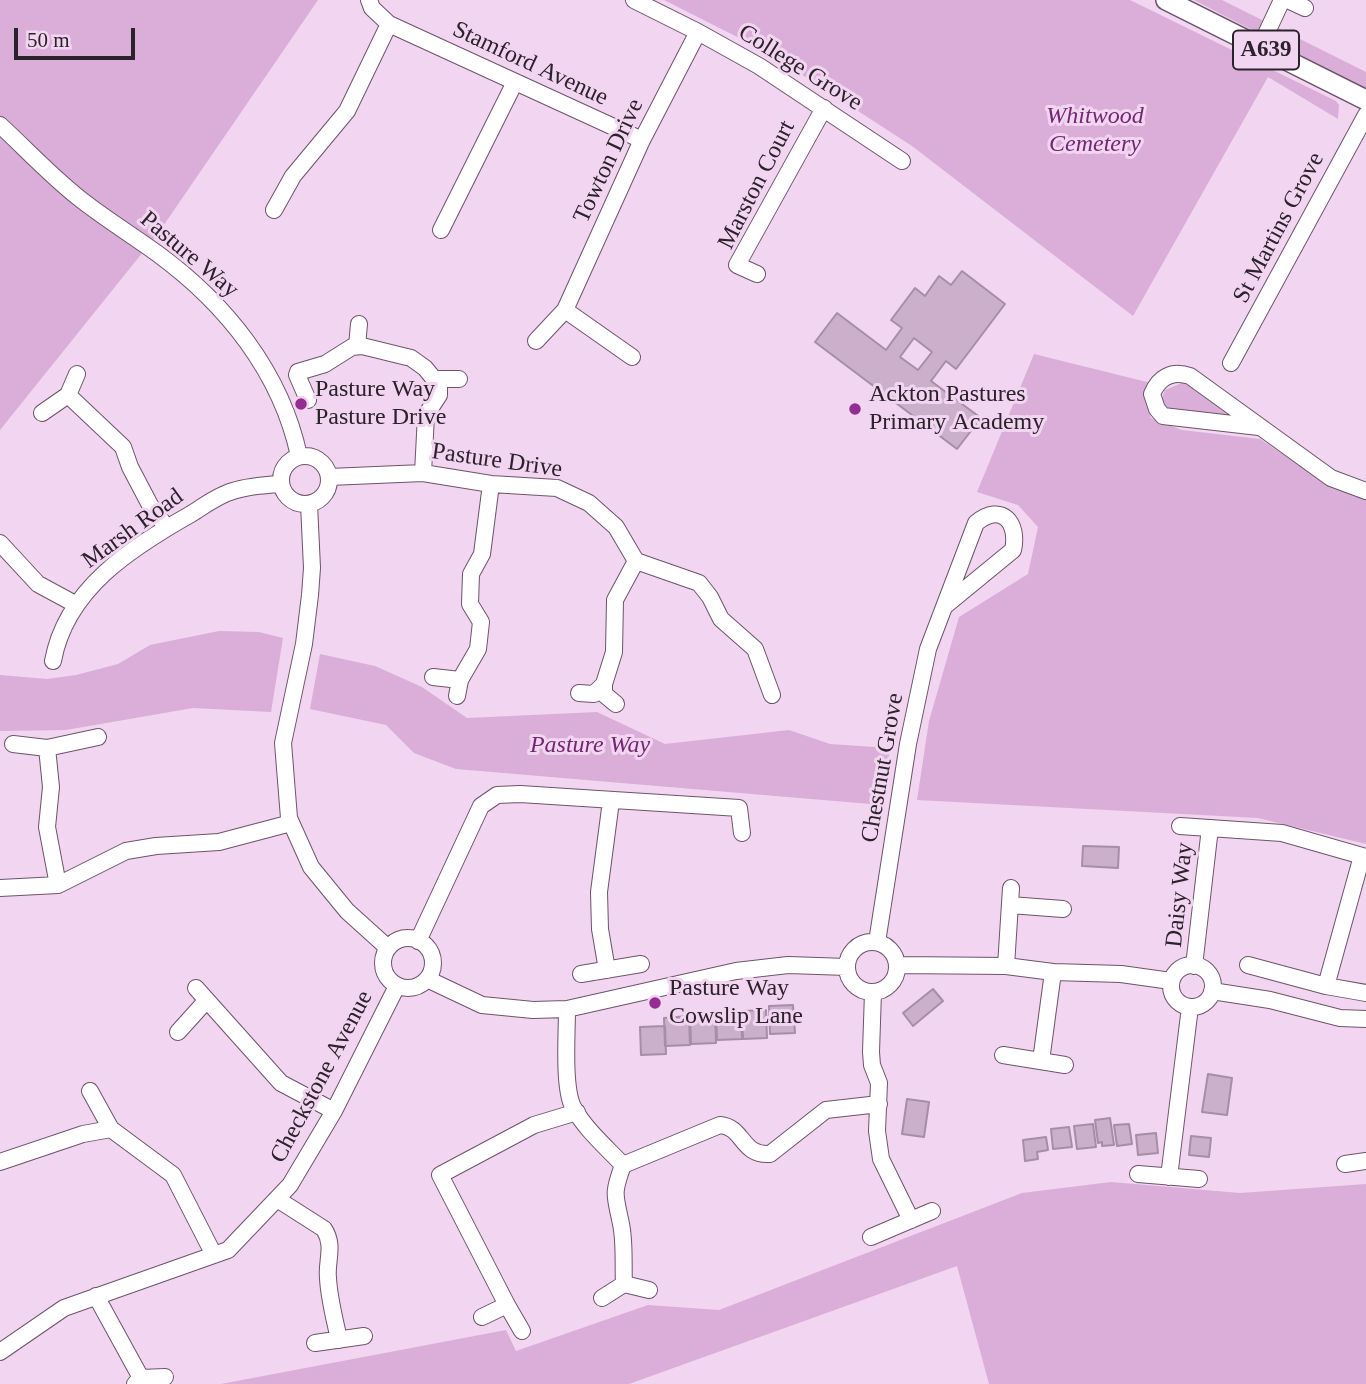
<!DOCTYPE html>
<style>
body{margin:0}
#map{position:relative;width:1366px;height:1384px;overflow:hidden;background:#f2d5f0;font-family:"Times New Roman",serif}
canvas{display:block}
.scale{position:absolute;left:14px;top:28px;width:121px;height:32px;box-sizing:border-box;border:4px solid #2c222c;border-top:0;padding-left:9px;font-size:21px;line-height:24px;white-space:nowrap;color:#2c222c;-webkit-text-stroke:5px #f2d5f0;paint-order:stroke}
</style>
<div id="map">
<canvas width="1366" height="1384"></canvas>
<div class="scale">50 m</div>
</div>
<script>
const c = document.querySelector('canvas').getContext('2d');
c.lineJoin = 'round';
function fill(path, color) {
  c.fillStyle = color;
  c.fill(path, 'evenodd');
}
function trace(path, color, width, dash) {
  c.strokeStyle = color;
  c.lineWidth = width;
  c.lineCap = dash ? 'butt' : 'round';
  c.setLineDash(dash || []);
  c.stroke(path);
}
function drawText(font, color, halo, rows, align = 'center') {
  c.font = font + ' "Times New Roman",serif';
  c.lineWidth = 6;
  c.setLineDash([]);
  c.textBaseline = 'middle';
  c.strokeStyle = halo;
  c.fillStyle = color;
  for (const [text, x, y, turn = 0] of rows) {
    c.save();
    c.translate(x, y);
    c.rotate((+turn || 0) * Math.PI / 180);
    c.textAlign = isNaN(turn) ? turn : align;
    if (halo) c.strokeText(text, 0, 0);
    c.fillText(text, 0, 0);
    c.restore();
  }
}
fill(new Path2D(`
 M0 0H318L159 232 0 430Z
 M664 0H1130L1336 101 1339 105 1338 119 1268 77 1133 316 912 146 767 52Z
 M1194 0H1222L1366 72V89Z
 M1034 354 1151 383 1145 401 1151 418 1182 430 1260 439 1330 486 1366 500V844L1258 818 917 800 929 721 959 617 1028 574 1038 527 1018 505 977 492Z
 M1184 382 1233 418 1172 412 1166 407 1162 398 1165 390Z
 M219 631 259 632 283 638 271 712 193 708 66 730 0 731V675L47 679 76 675 118 664 150 645Z
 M320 654 375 666 422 687 467 718 597 712 665 744 789 730 830 744 890 748 882 805 456 769 414 753 386 725 310 709Z
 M1111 1182 1240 1193 1366 1184V1384H989L957 1266 629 1384H221L506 1330 516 1351 648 1305 719 1310 1022 1193Z`), '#daaed8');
const building = new Path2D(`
 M962 271 1005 304 956 369 946 361 931 381 981 418 957 449 815 342 837 313 886 350 902 328 891 320 915 288 925 296 939 276 951 285ZM914 338 932 352 918 370 900 357Z
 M1083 846 1119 847 1118 868 1082 866Z
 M933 989 943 1001 913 1026 903 1013Z
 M793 1005 795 1033 770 1034 769 1006Z
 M766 1010 767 1038 743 1039 742 1011Z
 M741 1011 742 1039 717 1040 716 1012Z
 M715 1015 716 1043 691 1044 690 1016Z
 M689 1016 690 1045 665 1046 664 1018Z
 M665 1026 666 1054 641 1055 640 1027Z
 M1208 1074 1232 1078 1227 1115 1202 1112Z
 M907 1099 929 1102 924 1137 902 1134Z
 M1110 1118 1114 1145 1102 1146V1142L1098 1143 1095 1120Z
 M1093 1124 1096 1147 1077 1149 1074 1126Z
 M1129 1124 1132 1144 1117 1146 1114 1125Z
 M1069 1127 1072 1147 1053 1149 1051 1129Z
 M1156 1133 1158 1153 1138 1155 1136 1135Z
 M1191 1136 1211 1138 1209 1157 1189 1155Z
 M1046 1137 1048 1150 1037 1152 1038 1159 1025 1161 1023 1140Z`);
fill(building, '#ccb0cb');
trace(building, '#a88da7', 2);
const minor = new Path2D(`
 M369 0 372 8 389 24 642 140
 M634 0 698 32 759 66 902 161
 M1288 0 1305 8
 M1260 47 1282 0
 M0 125C26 149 51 176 79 198 104 218 132 235 158 254 226 304 281 372 299 456
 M274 210 293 176 347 111 389 24
 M441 230 515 82
 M757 274 737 265 824 108
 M565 310 642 140 698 32
 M536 341 565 310 632 357
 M357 346 359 324
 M1231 363 1366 115
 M434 379H459
 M68 395 123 447 130 467 150 505 167 528
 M308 400 297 375 298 372 325 364 352 347 362 346 411 358 425 368 439 385V395L426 415 423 473
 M42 413 68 395 77 374
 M1259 427 1163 416 1157 409 1152 394C1159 377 1172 370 1190 376L1331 478 1366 491
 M281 480a24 24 0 1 1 48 0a24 24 0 1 1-48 0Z
 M329 477 423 473 491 484 557 488 589 503 616 527 636 561 699 583 710 597 721 619 755 649 772 695
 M309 504 312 568 310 595 304 644 283 743 289 818 311 867 347 911 388 948
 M0 543 38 584 75 604
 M53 661C66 589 131 548 191 514 204 506 218 495 233 491 248 486 265 485 281 484
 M433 677 460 680
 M604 684V694L616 704
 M579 693 594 694 604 684 614 652 615 600 636 561
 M457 696 460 680 478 649 481 622 470 604 471 574 482 554 491 484
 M13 744 47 748 98 737
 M47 748 51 787 47 827 58 885
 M1180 826 1282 833 1366 857
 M0 888 58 885 126 851 156 846 219 842 291 823
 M1010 905 1063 909
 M383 963a25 25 0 1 1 50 0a25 25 0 1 1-50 0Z
 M418 941 481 806 497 795 520 794 739 808 742 833
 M877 942 908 744 928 649 976 523C1002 502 1019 523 1013 550L946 605
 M847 967a25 25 0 1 1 50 0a25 25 0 1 1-50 0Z
 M897 965 1006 966 1053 972 1121 974 1171 981
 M1248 965 1326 986 1362 856
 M1171 986a21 21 0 1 1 42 0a21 21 0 1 1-42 0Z
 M1006 966 1011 888
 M1194 966 1210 828
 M607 970 600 929 599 892 611 801
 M581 974 641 964
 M427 979 482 1005 533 1010 567 1009 736 971 788 965 847 967
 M1326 986 1366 993
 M196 988 281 1083 334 1111
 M1212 991 1270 1000 1340 1018 1366 1019
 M873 992 871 1052 872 1065 879 1083 877 1131 881 1159 911 1220
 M567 1009C567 1033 563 1087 573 1107 585 1129 606 1147 623 1165
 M178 1032 206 1001
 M1003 1055 1065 1065
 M1041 1061 1053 972
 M90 1091 111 1129
 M0 1162 83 1134 111 1129 173 1175 214 1255
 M1345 1164 1366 1161
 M623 1165 720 1125C744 1127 741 1156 770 1154L826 1110 879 1104
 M623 1165C612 1195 615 1194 621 1224 625 1243 623 1265 624 1284
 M1138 1174 1199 1179
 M1169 1177 1190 1007
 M277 1199 324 1229C335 1246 326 1261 328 1278 329 1299 335 1320 339 1340
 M871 1237 932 1211
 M96 1296 141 1378
 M602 1298 624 1284 649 1290
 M507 1305 522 1331
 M482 1317 507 1305 440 1175 534 1125 577 1112
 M315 1343 364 1336
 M0 1352 64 1308 228 1250 290 1185 334 1111 397 986
 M135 1384 141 1378 165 1377`);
const major = new Path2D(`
 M1166 0 1366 100`);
trace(minor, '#6d546b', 18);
trace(major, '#6d546b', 22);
trace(minor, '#fff', 16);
trace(major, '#fff', 19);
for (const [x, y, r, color] of [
 [301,404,7,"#932d92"],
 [855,409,7,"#932d92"],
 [655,1003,7,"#932d92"]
]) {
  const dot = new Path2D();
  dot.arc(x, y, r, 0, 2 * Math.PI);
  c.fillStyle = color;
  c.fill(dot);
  trace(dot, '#f2d5f0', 2.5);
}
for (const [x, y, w] of [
 [1266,50,66]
]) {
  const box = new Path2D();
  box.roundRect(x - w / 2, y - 19.5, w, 39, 5);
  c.fillStyle = '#f2d5f0';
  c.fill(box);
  trace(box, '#2c222c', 2);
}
drawText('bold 23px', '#2c222c', null, [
 ["A639",1266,50]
]);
drawText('24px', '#2c222c', '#f2d5f0', [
 ["Stamford Avenue",530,64,25],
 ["College Grove",800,68,32],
 ["Towton Drive",609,161,-65],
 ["Marston Court",757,185,-63],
 ["St Martins Grove",1279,228,-62],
 ["Pasture Way",189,255,40],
 ["Pasture Drive",497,461,8],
 ["Marsh Road",133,529,-36],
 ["Chestnut Grove",883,768,-80],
 ["Daisy Way",1180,895,-84],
 ["Checkstone Avenue",322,1077,-62]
]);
drawText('italic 24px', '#722871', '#f2d5f0', [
 ["Whitwood",1095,117],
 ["Cemetery",1095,145],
 ["Pasture Way",590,746]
]);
drawText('24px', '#2c222c', '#f2d5f0', [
 ["Pasture Way",315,390],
 ["Pasture Drive",315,418],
 ["Ackton Pastures",869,395],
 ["Primary Academy",869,423],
 ["Pasture Way",669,989],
 ["Cowslip Lane",669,1017]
], 'left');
</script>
